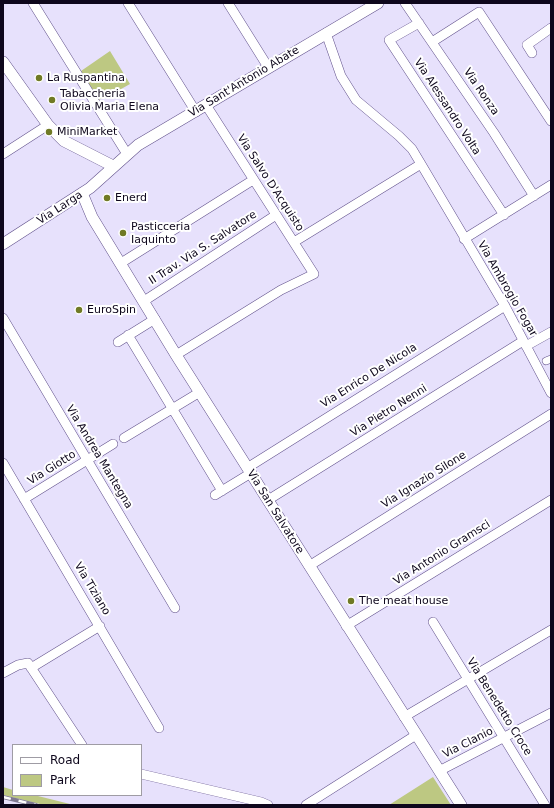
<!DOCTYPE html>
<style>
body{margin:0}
#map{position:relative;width:554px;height:808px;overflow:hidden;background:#e7e1fc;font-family:"DejaVu Sans",sans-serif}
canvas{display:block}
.frame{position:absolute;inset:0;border:4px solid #0e071c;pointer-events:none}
.legend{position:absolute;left:12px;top:744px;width:130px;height:52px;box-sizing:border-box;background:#fff;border:1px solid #9f9ca4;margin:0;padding:5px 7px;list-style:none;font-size:12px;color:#0e071c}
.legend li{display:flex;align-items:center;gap:8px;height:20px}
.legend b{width:20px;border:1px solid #9f9ca4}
</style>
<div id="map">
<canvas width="554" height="808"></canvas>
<div class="frame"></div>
<ul class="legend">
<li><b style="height:5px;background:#fff"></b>Road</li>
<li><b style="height:11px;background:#bdc882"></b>Park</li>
</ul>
</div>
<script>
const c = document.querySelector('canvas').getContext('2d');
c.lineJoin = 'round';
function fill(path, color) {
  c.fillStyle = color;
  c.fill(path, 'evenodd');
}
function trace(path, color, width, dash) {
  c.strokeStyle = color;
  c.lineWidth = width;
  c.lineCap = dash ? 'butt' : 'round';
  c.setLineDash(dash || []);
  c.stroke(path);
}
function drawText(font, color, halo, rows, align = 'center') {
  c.font = font + ' "DejaVu Sans",sans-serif';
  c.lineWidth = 4;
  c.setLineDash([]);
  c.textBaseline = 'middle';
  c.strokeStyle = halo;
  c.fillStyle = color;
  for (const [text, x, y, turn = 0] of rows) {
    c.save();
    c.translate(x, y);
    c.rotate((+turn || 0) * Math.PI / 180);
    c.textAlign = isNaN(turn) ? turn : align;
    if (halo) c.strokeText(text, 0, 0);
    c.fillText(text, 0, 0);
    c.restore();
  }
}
fill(new Path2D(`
 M110 51 130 84 114 93 112 91 99 100 81 71Z
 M433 777 451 805H389Z
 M3 787 13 790V795H34L74 805H44L3 795Z`), '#bdc882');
const pedestrian = new Path2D(`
 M546 361 551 359`);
const minor = new Path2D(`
 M33 3 127 154
 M128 3 196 112
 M228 3 268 67
 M405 3 494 133 534 196
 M419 23 389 40 504 215
 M326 33 341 76 356 100 399 136 412 149 421 164 505 306 551 393
 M432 42 479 12 551 121
 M532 53 527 45 551 28
 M3 154 48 125
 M464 239 551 185
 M294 242 421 164
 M121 263 253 180
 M144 301 276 215
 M3 318 175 608
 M128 335 222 491
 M118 342 155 319
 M526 346 551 332
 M176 355 281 290 314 274 206 105
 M124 438 200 392
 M3 463 159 728
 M247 468 505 306
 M215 495 251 473
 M24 499 113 444
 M268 500 523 341
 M309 566 551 414
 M433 622 545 805
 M346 626 551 500
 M31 668 100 626
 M3 673 18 665 28 663 82 745
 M404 717 551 630
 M439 771 551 713
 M141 774 261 802 268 805
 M306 805 416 735`);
const tertiary = new Path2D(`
 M3 62 48 125 64 141 113 166
 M82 193 92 217 176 355 461 805
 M3 244 90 188 138 145 378 3`);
trace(pedestrian, '#62528c', 8);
trace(minor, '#62528c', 10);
trace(tertiary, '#62528c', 12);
trace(pedestrian, '#fff', 7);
trace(minor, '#fff', 9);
trace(tertiary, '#fff', 11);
const rail = new Path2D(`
 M3 797 36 805`);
trace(rail, '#7f7991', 4);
trace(rail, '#fff', 2.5, [8]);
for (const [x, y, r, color] of [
 [39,78,4,"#707a25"],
 [52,100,4,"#707a25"],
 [49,132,4,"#707a25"],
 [107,198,4,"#707a25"],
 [123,233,4,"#707a25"],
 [79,310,4,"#707a25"],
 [351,601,4,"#707a25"]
]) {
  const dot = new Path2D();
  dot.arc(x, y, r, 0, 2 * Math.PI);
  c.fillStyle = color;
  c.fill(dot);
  trace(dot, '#fff', 1.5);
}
drawText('11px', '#0e071c', '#fff', [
 ["La Ruspantina",47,78],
 ["Tabaccheria",60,94],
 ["Olivia Maria Elena",60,107],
 ["MiniMarket",57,132],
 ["Enerd",115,198],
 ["Pasticceria",131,227],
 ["Iaquinto",131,240],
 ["EuroSpin",87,310],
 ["The meat house",359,601]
], 'left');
drawText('11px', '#0e071c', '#fff', [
 ["Via Sant'Antonio Abate",244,82,-31],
 ["Via Ronza",481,92,56],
 ["Via Alessandro Volta",447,107,57],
 ["Via Salvo D'Acquisto",270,183,57],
 ["Via Larga",60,208,-33],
 ["II Trav. Via S. Salvatore",203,248,-33],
 ["Via Ambrogio Fogar",507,289,60],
 ["Via Enrico De Nicola",369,376,-32],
 ["Via Pietro Nenni",389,411,-32],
 ["Via Andrea Mantegna",99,457,59],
 ["Via Giotto",52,468,-32],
 ["Via Ignazio Silone",424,480,-32],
 ["Via San Salvatore",275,512,58],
 ["Via Antonio Gramsci",442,553,-32],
 ["Via Tiziano",92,589,59],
 ["Via Benedetto Croce",499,707,58],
 ["Via Clanio",468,743,-27]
]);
</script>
